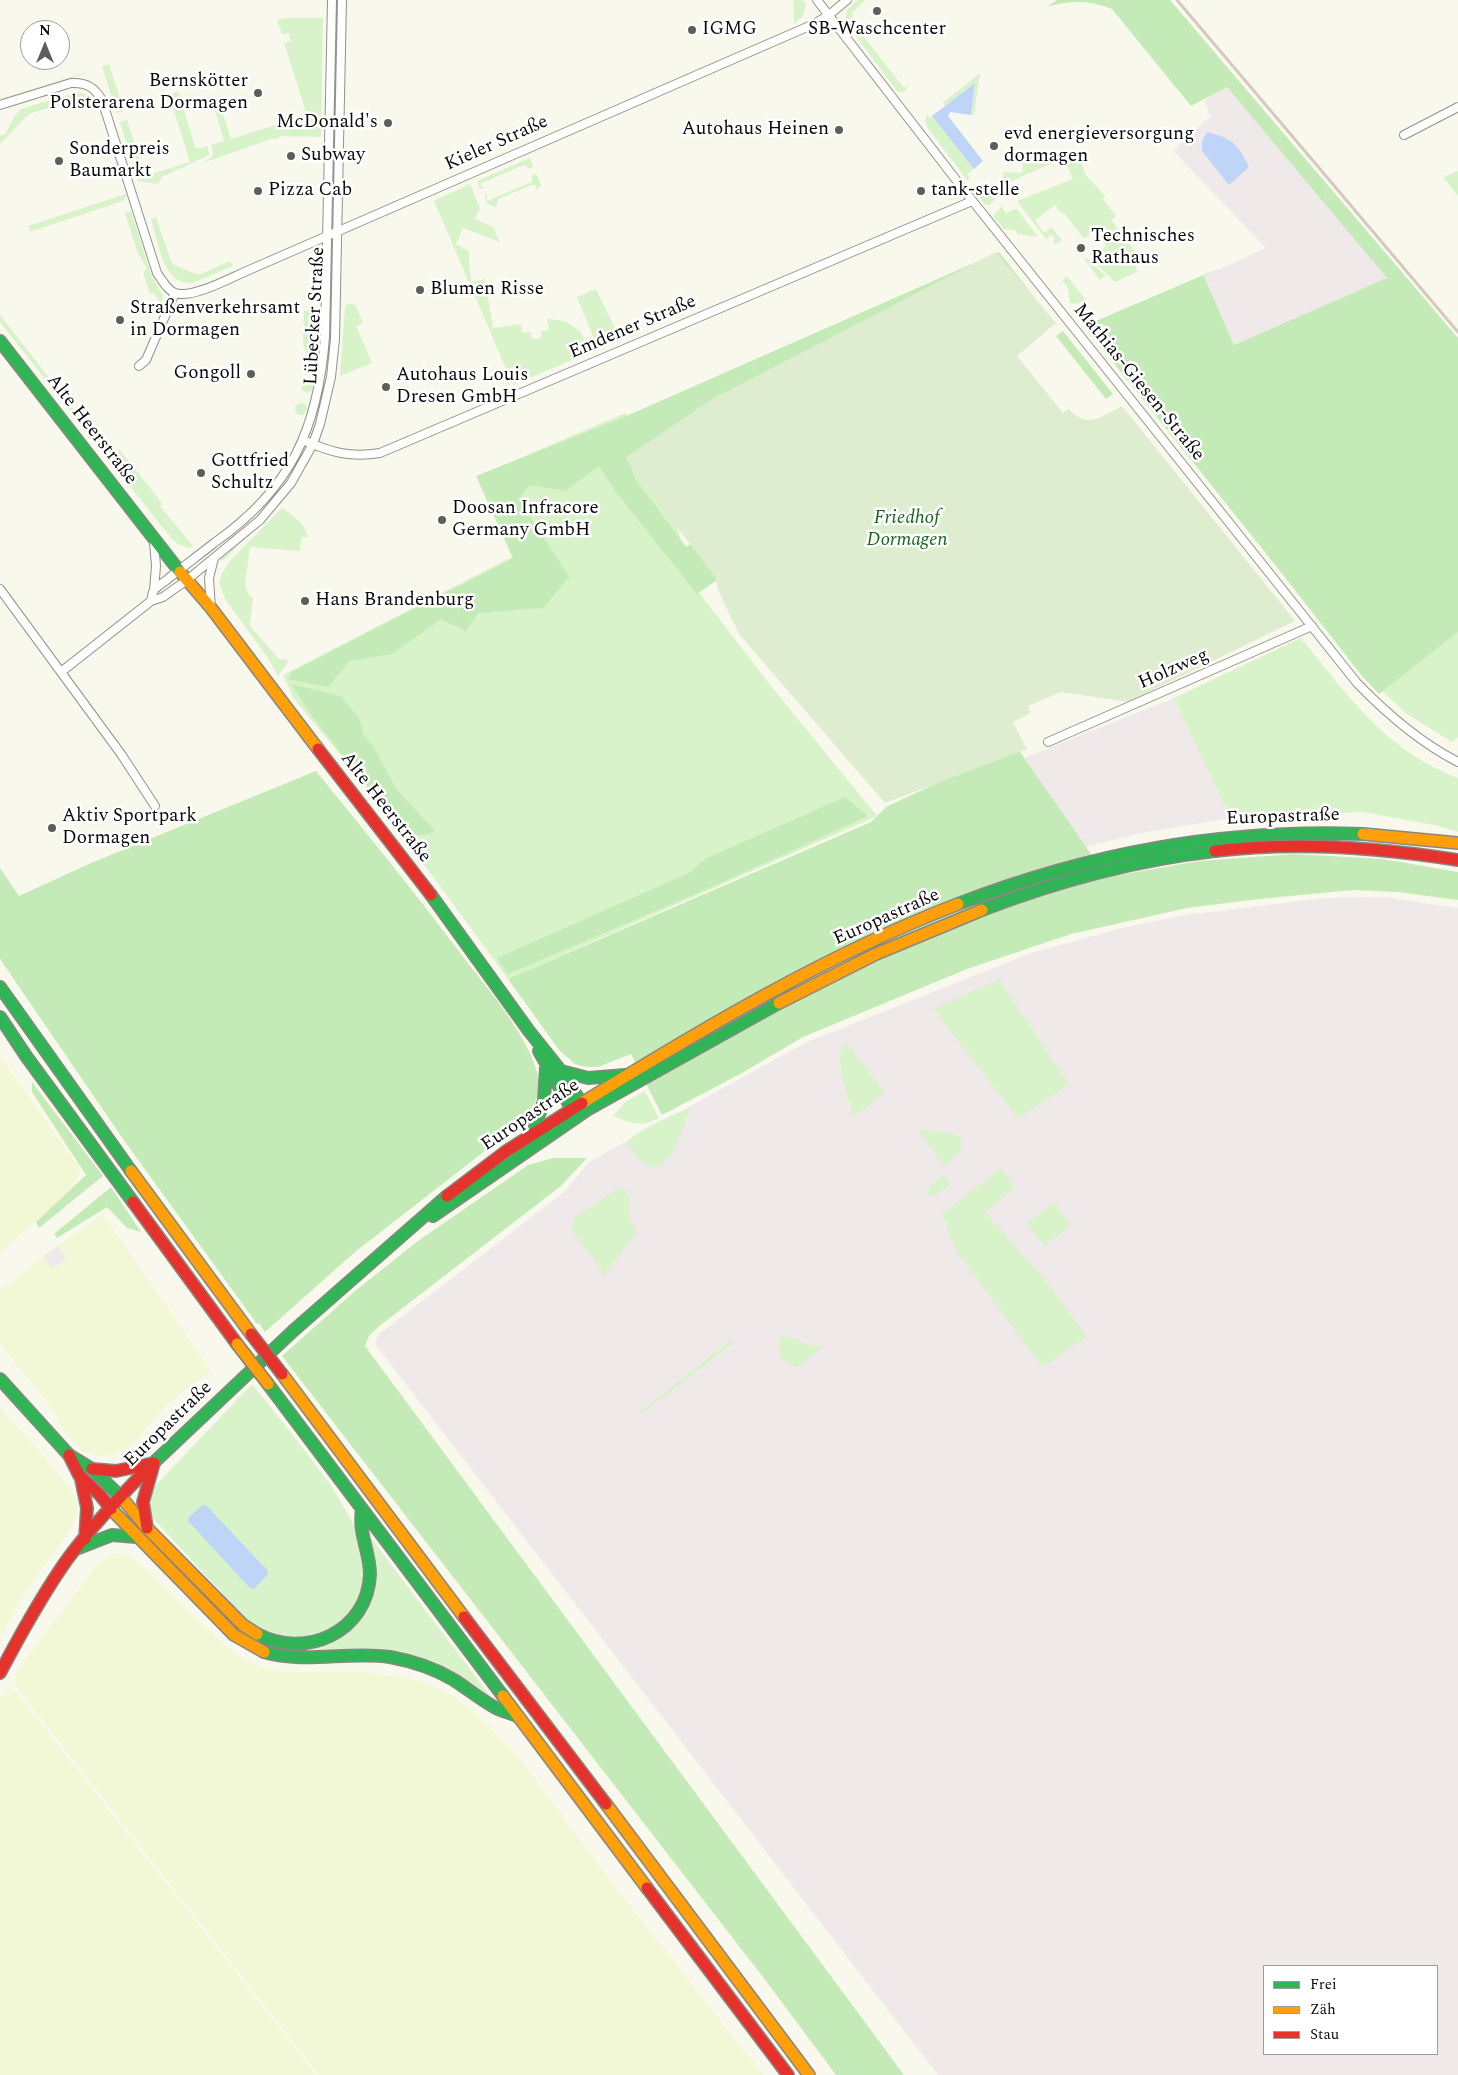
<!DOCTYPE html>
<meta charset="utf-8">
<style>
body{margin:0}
#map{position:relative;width:1458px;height:2075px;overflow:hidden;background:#f8f9ec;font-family:Spectral,serif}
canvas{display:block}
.legend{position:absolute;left:1263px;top:1965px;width:175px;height:90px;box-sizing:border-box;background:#fff;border:1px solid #9d9d9d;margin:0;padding:6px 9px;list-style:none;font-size:15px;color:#0a0a0a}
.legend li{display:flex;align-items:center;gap:10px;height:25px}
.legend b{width:25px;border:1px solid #9d9d9d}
.north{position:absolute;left:20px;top:20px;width:50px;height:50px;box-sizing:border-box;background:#fff;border:1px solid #9d9d9d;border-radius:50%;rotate:0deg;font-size:14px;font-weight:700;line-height:20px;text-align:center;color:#0a0a0a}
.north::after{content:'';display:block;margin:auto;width:18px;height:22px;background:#5d5e59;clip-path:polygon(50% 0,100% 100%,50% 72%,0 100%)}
</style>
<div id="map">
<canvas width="1458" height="2075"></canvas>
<ul class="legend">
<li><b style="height:6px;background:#30b455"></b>Frei</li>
<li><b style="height:6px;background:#ff9f0a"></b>Zäh</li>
<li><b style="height:6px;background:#e5322d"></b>Stau</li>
</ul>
<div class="north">N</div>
</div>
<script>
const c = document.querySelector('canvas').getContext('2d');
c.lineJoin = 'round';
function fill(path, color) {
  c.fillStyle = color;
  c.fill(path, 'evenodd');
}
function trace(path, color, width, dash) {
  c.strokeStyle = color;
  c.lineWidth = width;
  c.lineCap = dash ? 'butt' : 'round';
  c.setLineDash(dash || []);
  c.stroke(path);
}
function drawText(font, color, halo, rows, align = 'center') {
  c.font = font + ' Spectral,serif';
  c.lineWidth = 5;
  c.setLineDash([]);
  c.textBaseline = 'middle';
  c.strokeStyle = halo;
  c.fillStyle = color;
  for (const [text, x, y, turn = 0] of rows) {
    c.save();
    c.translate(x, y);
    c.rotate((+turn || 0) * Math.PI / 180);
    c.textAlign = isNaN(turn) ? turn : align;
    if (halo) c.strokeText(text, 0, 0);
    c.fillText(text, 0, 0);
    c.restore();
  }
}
fill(new Path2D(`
 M1227 87 1388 278 1234 345 1204 276 1266 248 1173 151 1210 116 1204 100Z
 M1174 698 1230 818 1142 833 1085 847 1024 758Z
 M1383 897 1458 908V2075H938L375 1344 378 1335 564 1192 589 1162 807 1042 1031 953 1122 928 1185 915 1259 906 1325 898ZM1264 1966H1437V2054H1264Z
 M58 1246 67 1259 52 1269 43 1256Z`), '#f0e9ea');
fill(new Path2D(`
 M0 1057 81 1170 75 1183 65 1195 0 1253Z
 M103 1214 211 1371 168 1403 131 1447 120 1452 108 1455H95L82 1451 64 1433 55 1413 0 1343V1292L43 1256 52 1269 67 1259 58 1246Z
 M0 1407 66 1482 76 1497 78 1507 72 1527 21 1599 0 1638Z
 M115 1554H123L133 1558 231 1651 246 1660 265 1668 289 1672H361L408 1678 428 1684 448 1693 468 1707 487 1724 520 1759 609 1879 763 2075H319L16 1686V1672L96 1566 105 1558Z
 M9 1688 17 1693 316 2075H0V1701L6 1689Z`), '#f2f8d6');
fill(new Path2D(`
 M793 0H803L806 4 803 16 794 24Z
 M858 0H866L852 12 853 23 904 88 910 84 904 92H898L845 22 847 10Z
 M285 18H323L321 137 281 136 277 139H271L200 164 212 157 213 153 211 145 224 141 213 104 219 102 231 139 307 115 284 43 291 41 289 33 282 34 277 20Z
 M109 64 124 111 117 113 102 67Z
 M87 72V73L0 101V99Z
 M980 73 974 115H971L975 83 945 106 943 103Z
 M178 91 196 149 208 146 209 155 162 177 158 184 138 181 120 122 127 120 145 176 190 162 169 95Z
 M78 92 91 96 98 107 74 100 29 114 0 144V136L5 134 15 116 21 109Z
 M927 115 930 118 932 116 974 169 984 161 967 174 971 179 967 180 927 127 925 121Z
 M1029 150 1070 155 1077 153 1086 175 1105 196 1103 199 1116 216 1111 220 1142 261 1135 265 1137 272 1115 282 1091 259 1106 246 1094 231 1084 239 1064 213 1062 214 1055 205 1035 220 1044 233 1051 227 1062 240 1055 245 1053 242 1055 239 1051 235 1046 239 1017 201 1073 179 1064 158 1005 184 1002 180 1004 172 1022 173 1023 160H1029Z
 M530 158 533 166 531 169 524 165 482 183 481 185 485 189 480 188 477 181Z
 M1458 171V196L1443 177Z
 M532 174 537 175 541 185 536 190 535 185H532L498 199 497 206 495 207 487 204 485 195 487 194V200H489L532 182Z
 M470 184 480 208 475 219 493 227 500 242 463 228 456 244 469 251V266L472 282 485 279 493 328 521 324 522 333 531 332 532 339 541 338V331L549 330 547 319C567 318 591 333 586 354L513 385 434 201Z
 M996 184 1001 188 993 191 996 199 989 205H985L977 194 978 189 983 185 987 191Z
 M126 194V197L123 201 30 232 28 226Z
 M1002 206 1005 213 1017 209 1038 237 1018 234 1015 230 1004 229 993 216Z
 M131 211 152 277 162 294 163 299 161 304 154 293 150 294 143 272 147 269 137 251 125 213Z
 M156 217 171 261 174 265 199 275 230 261 233 266 192 283C162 285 158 241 151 219Z
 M1086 258 1106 276 1100 280 1084 259Z
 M1067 276 1086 300 1076 304 1070 303 1068 287 1062 280Z
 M596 289 620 339 602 347 596 344 577 297Z
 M350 303 356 306 363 323 356 326 372 363 340 376 345 306Z
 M319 310 316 361 315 368 307 367 309 361 303 343 304 311Z
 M0 315 111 457 120 450 158 498 162 504 160 506 193 546 189 548 178 544 171 538 0 322Z
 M301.5 387a5.5 5.5 0 1 1 11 0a5.5 5.5 0 1 1-11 0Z
 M295 409a6 6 0 1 1 12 0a6 6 0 1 1-12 0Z
 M625 413 662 472 690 572 697 590 771 686 877 816 508 979 368 788 294 699 283 675 512 557 483 474Z
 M282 508C294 516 304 522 308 537H301L300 551 250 547 245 586 250 597H253L250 626 279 659H286L288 662 278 676 268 658 225 599 219 582 222 573 229 562Z
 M257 526 225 559 219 561 223 556Z
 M1458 632V737L1452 742 1407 714 1382 691Z
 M1301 638C1347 695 1387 752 1458 778V832L1439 826 1363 812 1230 818 1174 698Z
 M999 979 1069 1084 1018 1118 934 1009Z
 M845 1044 850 1047 885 1094 854 1116C850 1103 831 1052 845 1044Z
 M645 1091 659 1118C639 1128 632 1123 613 1116L625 1102Z
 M691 1107C685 1121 671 1171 652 1167 641 1165 633 1151 626 1143 640 1128 672 1116 691 1107Z
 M918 1129 953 1134 960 1137C964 1152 955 1158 944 1166Z
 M1001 1168 1015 1188 985 1212 1045 1280 1086 1336 1045 1366H1042L956 1250 942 1214Z
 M943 1175 950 1184C943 1190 937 1196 927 1195L931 1185Z
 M618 1188 625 1190 629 1198V1217L637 1232 603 1276 599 1267 571 1229 575 1218Z
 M1054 1202 1071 1226 1044 1246 1027 1223Z
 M780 1336 799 1340 804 1344 822 1347 797 1367C782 1365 776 1350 780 1336Z
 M731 1340 733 1343 641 1414 640 1412Z
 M252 1384 293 1435 332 1487 357 1530 366 1581 353 1610 328 1633 282 1640 246 1619 152 1517C149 1505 150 1497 156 1485Z
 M368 1534 491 1697 435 1664 299 1649 360 1617Z`), '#d8f2c9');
fill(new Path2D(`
 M1057 0H1170L1458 338V632L1379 694 1362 676 1276 566 1084 326 1220 268 1204 276 1234 345 1387 278 1227 87 1191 106 1112 9C1090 0 1071 0 1047 7Z
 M999 252 1035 298 999 296 692 452 628 455 634 477 686 547 727 522 736 567 697 594 615 491 599 466 565 491 529 485 519 499 569 577 543 608 478 613 466 631 441 619 392 654 349 661 328 687 288 679 292 672 330 652 513 558 476 476 624 417Z
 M1063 331 1113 394 1106 399 1056 336Z
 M291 684 341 696 359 718 364 736 373 746 397 790 435 831C423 840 409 833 398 827L310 713Z
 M1016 746 1107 877 1199 861 1294 854 1383 859 1458 872V900L1398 892 1353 890 1259 899 1187 908 1071 934 967 969 803 1037 742 1073 662 1115 631 1054 598 1067H586L575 1064 559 1050 508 979 871 822 886 807Z
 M316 771C364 830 412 889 458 950 488 991 539 1044 542 1097L537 1098 532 1110 522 1122 355 1252 265 1332 259 1323 257 1324 123 1139 0 959V868L19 896 91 863Z
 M845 797 868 816 714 886 508 974 497 958 689 873 705 859Z
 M32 1082 103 1176 39 1228 36 1222 86 1175 32 1092Z
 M553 1158H587L561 1186 378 1327 369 1336 365 1346 904 2075H836L766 1981 282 1356 355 1291 418 1241 528 1165Z
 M111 1187 141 1232 127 1228 107 1207 57 1238 54 1234Z`), '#c4ebb7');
fill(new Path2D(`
 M996 252 1056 323 1017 356 1063 413 1069 409C1088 430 1102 416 1122 406L1295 621 1128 702 1061 692 1028 706 1030 713 1013 722 1027 749 885 803 739 634 718 590 715 577 625 458 712 399Z`), '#deeccf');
fill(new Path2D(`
 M975 83 971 115 950 112 948 116 983 161 974 169 932 116Z
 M1207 132C1232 138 1238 144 1249 167L1229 185 1202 151V141Z
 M203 1505 207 1506 267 1570 268 1574 254 1589 250 1588 188 1521 189 1517Z`), '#bed5f7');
const street = new Path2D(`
 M817 0 967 194 1357 683C1387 714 1419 742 1458 762
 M0 105 71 83C86 82 94 87 102 100L157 273C162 280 167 290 175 293 193 299 232 277 249 270L814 24 829 15 847 0
 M1404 135 1458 107
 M139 366 146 360 175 293
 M303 440C330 452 350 458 380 453L972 201
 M0 589 121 754 155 806
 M154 590 156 566 154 542
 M151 601C152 598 152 593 154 590 157 586 165 582 169 578 184 566 199 555 214 543 291 489 318 429 325 337L332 0
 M211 608 209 578 214 558
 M61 672 151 601 163 597 187 580 260 520 291 483 313 444 320 424 331 377 335 339 342 0
 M1048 742 1312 626`);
const fast = new Path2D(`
 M0 341 180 572
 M431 895 529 1031 561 1071 584 1107
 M958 904C1091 853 1220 829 1363 834
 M982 910C1057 881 1135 860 1215 851
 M0 987 131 1171
 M0 1017 26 1056 133 1202
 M539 1051 575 1115
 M561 1071 588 1078 625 1075
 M533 1132 544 1101 546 1068
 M433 1216 587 1110 779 1003
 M0 1379 69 1455 92 1469 121 1497
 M268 1384 503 1696
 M147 1469 293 1331 447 1196
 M76 1549 112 1535 136 1537
 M257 1634C305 1660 368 1632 370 1574 370 1552 358 1533 362 1510
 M264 1652C305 1664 348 1651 390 1657 412 1661 434 1668 454 1680 468 1689 481 1700 496 1708 502 1711 510 1713 517 1716`);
const slow = new Path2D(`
 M180 572 211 608 318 749
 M1363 834 1458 843
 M779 1003 876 954 982 910
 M582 1103C702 1029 826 955 958 904
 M131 1171 251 1334
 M282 1374 464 1617
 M121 1497 147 1528 243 1625 257 1634
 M111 1509 234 1635 264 1652
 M503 1696 647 1888
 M606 1804 809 2075`);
const jam = new Path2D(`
 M318 749 431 895
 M1215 851C1296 841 1377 847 1458 860
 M447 1196 505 1152 582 1103
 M133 1202 237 1344
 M69 1455 79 1475 100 1495 111 1509
 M92 1469 116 1471 154 1463
 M81 1479 87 1508 85 1539
 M147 1528 143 1502 154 1463
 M464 1617 606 1804
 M0 1673C20 1635 41 1597 66 1561 90 1528 119 1498 147 1469
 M647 1888 788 2075`);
trace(street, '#91928c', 10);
trace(fast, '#888882', 14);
trace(slow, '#888882', 14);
trace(jam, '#888882', 14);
trace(street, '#fefefc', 8);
trace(fast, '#30b455', 11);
trace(slow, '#ff9f0a', 11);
trace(jam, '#e5322d', 11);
trace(new Path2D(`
 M1177 0 1458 332`), '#d7c7c1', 3);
const slowBridge = new Path2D(`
 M237 1344 268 1384`);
const jamBridge = new Path2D(`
 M251 1334 282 1374`);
trace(slowBridge, '#7e7f79', 14, []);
trace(jamBridge, '#7e7f79', 14, []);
trace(slowBridge, '#ff9f0a', 11);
trace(jamBridge, '#e5322d', 11);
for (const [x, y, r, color] of [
 [877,11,5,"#5d5e59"],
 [692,30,5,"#5d5e59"],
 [258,93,5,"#5d5e59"],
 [388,123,5,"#5d5e59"],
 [839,130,5,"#5d5e59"],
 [994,146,5,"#5d5e59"],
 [291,156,5,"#5d5e59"],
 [59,161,5,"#5d5e59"],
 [258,191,5,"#5d5e59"],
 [921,191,5,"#5d5e59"],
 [1081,248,5,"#5d5e59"],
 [420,290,5,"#5d5e59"],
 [120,320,5,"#5d5e59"],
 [251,374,5,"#5d5e59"],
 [386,387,5,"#5d5e59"],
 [201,473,5,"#5d5e59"],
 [442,520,5,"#5d5e59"],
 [305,601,5,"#5d5e59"],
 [52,828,5,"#5d5e59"]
]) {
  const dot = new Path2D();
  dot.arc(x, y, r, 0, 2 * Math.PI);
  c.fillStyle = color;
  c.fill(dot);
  trace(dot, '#fff', 2);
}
drawText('19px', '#0a0a0a', '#fff', [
 ["IGMG",702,30],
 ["SB-Waschcenter",877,30,"center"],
 ["Bernskötter",248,82,"right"],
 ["Polsterarena Dormagen",248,104,"right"],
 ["McDonald's",378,123,"right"],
 ["Autohaus Heinen",829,130,"right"],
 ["evd energieversorgung",1004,135],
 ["dormagen",1004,157],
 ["Sonderpreis",69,150],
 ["Baumarkt",69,172],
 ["Subway",301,156],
 ["Pizza Cab",268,191],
 ["tank-stelle",931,191],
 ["Technisches",1091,237],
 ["Rathaus",1091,259],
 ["Blumen Risse",430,290],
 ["Straßenverkehrsamt",130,309],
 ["in Dormagen",130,331],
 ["Gongoll",241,374,"right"],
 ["Autohaus Louis",396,376],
 ["Dresen GmbH",396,398],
 ["Gottfried",211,462],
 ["Schultz",211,484],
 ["Doosan Infracore",452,509],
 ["Germany GmbH",452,531],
 ["Hans Brandenburg",315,601],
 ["Aktiv Sportpark",62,817],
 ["Dormagen",62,839]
], 'left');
drawText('19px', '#0a0a0a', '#fff', [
 ["Kieler Straße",497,144,-24],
 ["Lübecker Straße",316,316,-87],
 ["Emdener Straße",633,328,-23],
 ["Mathias-Giesen-Straße",1138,383,51],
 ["Alte Heerstraße",91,430,52],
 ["Holzweg",1174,670,-24],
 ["Alte Heerstraße",385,808,52],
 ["Europastraße",1283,818,-2],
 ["Europastraße",887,918,-24],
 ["Europastraße",531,1116,-34],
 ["Europastraße",169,1425,-44]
]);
drawText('italic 19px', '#15661a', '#fff', [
 ["Friedhof",907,519],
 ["Dormagen",907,541]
]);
</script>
